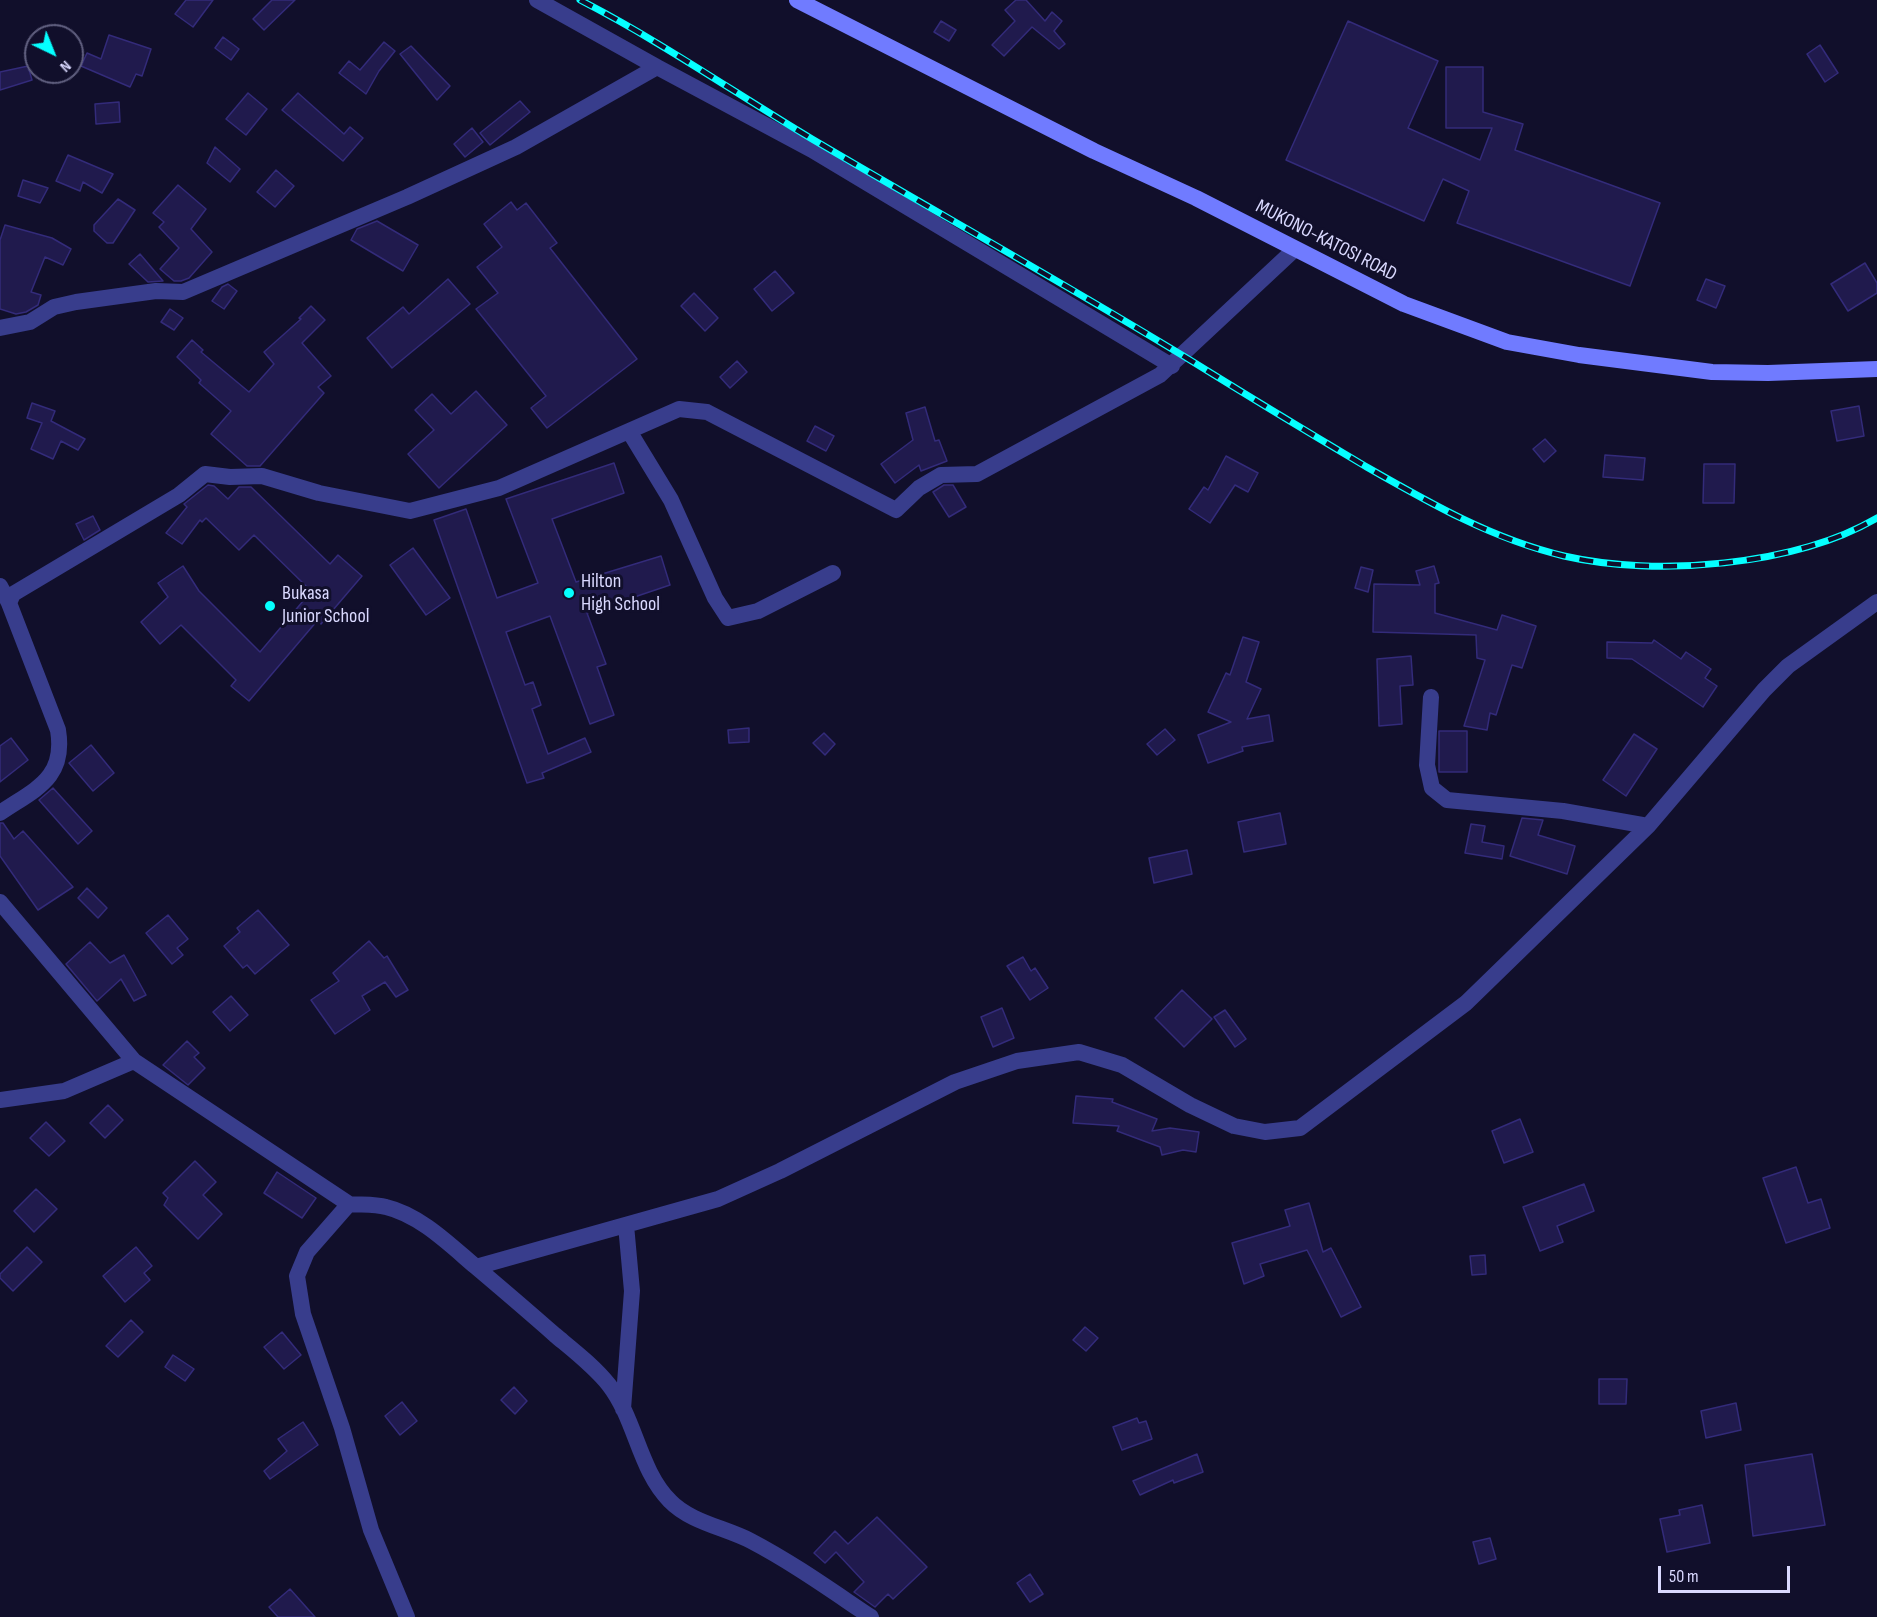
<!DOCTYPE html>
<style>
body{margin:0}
#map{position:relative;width:1877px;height:1617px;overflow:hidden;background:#110f2b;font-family:"Sofia Sans Condensed",sans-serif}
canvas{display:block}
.north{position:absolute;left:24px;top:24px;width:60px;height:60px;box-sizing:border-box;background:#110f2b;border:2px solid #616080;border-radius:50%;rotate:137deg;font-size:16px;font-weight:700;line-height:24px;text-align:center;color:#dad9ff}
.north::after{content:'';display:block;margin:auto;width:21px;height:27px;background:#05ffff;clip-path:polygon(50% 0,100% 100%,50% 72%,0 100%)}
.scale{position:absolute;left:1658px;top:1566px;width:132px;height:27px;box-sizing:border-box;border:3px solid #dad9ff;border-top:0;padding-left:8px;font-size:18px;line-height:21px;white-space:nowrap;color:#dad9ff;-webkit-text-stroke:4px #110f2b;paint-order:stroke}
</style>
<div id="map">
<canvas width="1877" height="1617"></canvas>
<div class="north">N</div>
<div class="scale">50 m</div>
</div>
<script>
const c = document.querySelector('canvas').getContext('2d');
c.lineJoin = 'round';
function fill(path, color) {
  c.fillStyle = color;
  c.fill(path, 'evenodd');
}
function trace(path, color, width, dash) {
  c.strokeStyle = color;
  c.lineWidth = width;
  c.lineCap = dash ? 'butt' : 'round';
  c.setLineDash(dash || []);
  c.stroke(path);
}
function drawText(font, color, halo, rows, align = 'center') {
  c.font = font + ' "Sofia Sans Condensed",sans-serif';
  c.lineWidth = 6;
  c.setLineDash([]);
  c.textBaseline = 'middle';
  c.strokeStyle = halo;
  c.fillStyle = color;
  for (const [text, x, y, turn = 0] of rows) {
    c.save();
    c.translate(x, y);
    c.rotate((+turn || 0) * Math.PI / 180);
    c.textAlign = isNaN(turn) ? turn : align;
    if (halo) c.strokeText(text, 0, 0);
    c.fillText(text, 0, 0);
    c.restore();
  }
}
const building = new Path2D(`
 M186 0H213L193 27 175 14Z
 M272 0H295L264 30 253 19Z
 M1016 0H1026L1045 21 1052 12 1062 21 1054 31 1065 44 1059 49 1032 27 1004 56 992 45 1015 21 1005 10Z
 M941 21 956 30 949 41 934 32Z
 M1348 21 1438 61 1408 128 1480 160 1492 128H1446V67H1483V112L1523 124 1515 150 1660 203 1630 286 1457 223 1469 191 1443 179 1424 221 1286 160Z
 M109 35 151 49 142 76 136 74 130 87 81 66 87 53 101 59Z
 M223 37 239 49 231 60 215 48Z
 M384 42 395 51 379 71 366 94 339 73 349 61 360 70Z
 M1820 45 1838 73 1825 82 1807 54Z
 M411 46 450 86 437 100 400 54Z
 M28 66 32 80 0 90V72Z
 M248 93 267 109 246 135 226 119Z
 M298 93 344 134 350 127 363 138 343 161 282 110Z
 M520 101 530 112 490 145 480 133Z
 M119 102 120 122 96 124 95 104Z
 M472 128 483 142 465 157 454 144Z
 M215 147 240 169 230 182 207 163Z
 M68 155 113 174 102 193 83 182 80 191 56 181Z
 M276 170 294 186 275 207 257 192Z
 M23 180 48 188 40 203 18 196Z
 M178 185 206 209 191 229 212 252 189 278 181 281H174L160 269 179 248 159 227 164 222 153 213Z
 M118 199 135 210 113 243H107L94 231V225Z
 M511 202 517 210 526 203 557 243 550 248 637 359 547 428 531 408 546 396 476 309 498 293 477 267 502 247 484 224Z
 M377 221 418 245 403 271 351 240 357 229Z
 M5 225 52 238 71 249 63 265 45 257 31 292 41 295 38 305 26 312 16 314 0 309V240Z
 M140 254 163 281 148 282 129 264Z
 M1865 263 1877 283V293L1848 311 1831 284Z
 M775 271 794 293 772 311 754 289Z
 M448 279 470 304 392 368 367 338 403 307 409 314Z
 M1706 279 1725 286 1716 308 1697 300Z
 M228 284 237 291 224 309 212 301 222 287Z
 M694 293 718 318 705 331 681 306Z
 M311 306 325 320 302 343 331 376 318 387 324 393 260 466H247L211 434 231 411 199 383 201 380 177 357 192 340 203 350 201 352 249 392 274 364 264 352 301 319 299 318Z
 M170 309 183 318 174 330 161 322Z
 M737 361 747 372 730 388 720 377Z
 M476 391 507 425 439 488 408 454 434 430 415 410 432 394 451 414Z
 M32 403 55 411 51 421 85 439 78 450 61 441 53 459 31 449 42 423 27 418Z
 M1859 406 1864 436 1837 441 1831 411Z
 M925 407 935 441 939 440 947 461 921 471 919 465 895 483 881 464 913 440 906 413Z
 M815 426 834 436 826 451 807 441Z
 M1545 439 1556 451 1544 462 1533 449Z
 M1605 455 1645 458 1643 480 1603 477Z
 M1226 456 1258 473 1248 492 1235 485 1210 523 1189 509 1204 487 1208 490Z
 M614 463 624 493 552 519 576 582 661 556 670 585 587 613 606 664 597 667 614 715 590 724 550 616 506 632 525 685 533 682 541 705 532 709 548 754 585 738 591 752 542 773 544 778 527 783 434 520 466 509 497 598 538 583 506 499Z
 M1704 464H1735L1734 503H1703Z
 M208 485 214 486 228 499 239 487H251L330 564 338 555 362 576 321 624 317 621 249 701 231 686 236 680 181 625 160 644 141 622 168 597 158 583 183 566 199 591 260 652 309 594 306 592 309 589 254 535 239 550 206 518 202 522 200 520 182 544 166 533 187 507 184 504Z
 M944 485H953L966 507 949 517 933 492Z
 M93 516 100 530 84 540 76 524Z
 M413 548 450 598 426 615 390 565Z
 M1434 566 1439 583 1435 584V613L1497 630 1502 615 1536 626 1522 668 1512 665 1496 715 1490 713 1487 730 1464 726 1485 660 1477 658 1476 635 1373 632 1374 584 1420 585 1416 571Z
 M1361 567 1373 570 1368 592 1355 588Z
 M1243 637 1259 642 1246 682 1261 689 1247 719 1269 715 1273 741 1242 747 1243 751 1208 763 1198 735 1231 722 1208 712 1226 673 1230 675Z
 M1654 640 1681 659 1686 652 1711 669 1705 678 1717 686 1703 707 1632 659 1607 658V642L1652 643Z
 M1411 656 1413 685 1400 686 1402 724 1379 726 1377 659Z
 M749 728V742L729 743 728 730Z
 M1165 729 1175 740 1157 755 1147 744Z
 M1439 731H1467V772H1439Z
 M824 733 835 744 825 755 813 743Z
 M1634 734 1657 749 1626 796 1603 780Z
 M11 738 28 760 0 782V746Z
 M91 745 114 773 93 791 69 763Z
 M53 788 92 831 78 844 39 800Z
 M1280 813 1286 844 1244 852 1238 822Z
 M1522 818 1543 820 1538 835 1575 846 1567 874 1510 856Z
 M0 823H3L14 839 23 831 73 887 38 910 0 856Z
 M1471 824 1485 826 1482 842 1504 846 1502 859 1465 853Z
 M1187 850 1192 874 1154 883 1149 858Z
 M87 888 107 908 98 918 78 898Z
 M258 910 289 945 255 974 247 965 243 968 224 946 240 932 237 928Z
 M168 915 188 939 177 948 183 955 172 964 146 933Z
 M369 941 384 958 387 956 408 990 396 997 385 982 362 996 370 1010 335 1034 311 1000 339 981 333 973Z
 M90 942 110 963 124 955 146 995 134 1001 121 979 97 1001 66 964Z
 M1023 957 1031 971 1035 968 1048 988 1030 1000 1007 966Z
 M1182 990 1212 1019 1184 1047 1155 1018Z
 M231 996 248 1015 230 1031 213 1012Z
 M1002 1008 1014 1038 993 1047 981 1017Z
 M1225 1010 1246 1039 1235 1047 1214 1017Z
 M187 1041 199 1053 194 1057 205 1068 188 1085 163 1065Z
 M1076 1096 1113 1099 1112 1102 1157 1119 1152 1131 1170 1128 1199 1132 1196 1152 1183 1150 1162 1155 1160 1147 1117 1131 1119 1126 1073 1123Z
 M108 1105 123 1120 105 1138 90 1123Z
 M1520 1119 1533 1152 1504 1163 1492 1131Z
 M46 1122 65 1141 49 1156 30 1138Z
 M195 1161 216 1182 203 1195 222 1214 198 1239 164 1205 168 1198 163 1193Z
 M1796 1167 1808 1203 1821 1199 1830 1228 1786 1243 1763 1178Z
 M277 1172 316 1198 302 1218 264 1193Z
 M1584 1184 1594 1211 1557 1226 1563 1242 1540 1251 1523 1207Z
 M36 1189 57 1209 34 1232 14 1211Z
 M1309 1203 1323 1252 1331 1248 1361 1307 1341 1317 1307 1250 1260 1264 1264 1276 1244 1284 1232 1243 1290 1226 1285 1210Z
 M27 1247 42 1262 13 1291 0 1278V1274Z
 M136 1247 152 1266 144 1273 150 1280 125 1302 103 1276Z
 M1485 1255 1486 1274 1472 1275 1470 1256Z
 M131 1320 143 1332 118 1357 106 1346Z
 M1085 1327 1098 1338 1086 1351 1073 1340Z
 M282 1332 301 1355 284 1369 264 1347Z
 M173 1355 194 1369 185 1381 165 1367Z
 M1599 1379H1627L1626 1404H1599Z
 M514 1387 527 1401 515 1414 501 1400Z
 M402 1402 417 1421 400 1435 385 1416Z
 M1736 1403 1741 1430 1706 1438 1701 1411Z
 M1137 1418 1139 1423 1146 1421 1152 1439 1122 1450 1113 1427Z
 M303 1422 318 1445 270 1479 264 1471 287 1451 278 1439Z
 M1197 1454 1203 1472 1174 1483 1173 1480 1140 1495 1133 1481Z
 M1812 1454 1825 1525 1753 1536 1745 1465Z
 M1702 1505 1710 1543 1667 1552 1660 1519 1680 1515 1679 1510Z
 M877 1517 927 1567 893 1599 888 1594 875 1607 854 1592 864 1582 836 1552 825 1563 814 1553 835 1531 848 1544Z
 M1490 1538 1496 1559 1479 1564 1473 1542Z
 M1030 1574 1043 1594 1030 1602 1017 1583Z
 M290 1589 315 1617H278L269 1607Z`);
fill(building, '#201a4d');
trace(building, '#332b7a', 1.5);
trace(new Path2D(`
 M537 0 657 67
 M0 328 30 322 54 307 76 302 156 291 183 292 407 197 516 147 657 67 812 150 1172 366
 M629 431 671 500 715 598 728 618 758 611 833 573
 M0 586 9 603
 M1431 697 1427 765 1432 788 1447 800 1563 811 1648 826
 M0 813C35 789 66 779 58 730L9 603 13 594 179 495 205 474 230 477 262 476 319 493 410 511 499 488 679 409 707 412 896 510 919 488 941 475 977 474 1160 375 1295 249
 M0 902 134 1061 349 1204C361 1205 375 1204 386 1207 420 1215 450 1245 476 1267L718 1199 780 1171 955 1082 1017 1061 1079 1052 1122 1065 1190 1105 1234 1126 1265 1132 1300 1128 1466 1003 1648 826 1764 690 1788 666 1877 602
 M0 1100 64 1091 134 1061
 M349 1204 307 1252 297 1276 303 1314 342 1428 371 1530 407 1617
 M476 1267C502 1289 529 1312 555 1335 573 1350 594 1366 609 1385 636 1420 639 1470 670 1501 690 1522 726 1528 751 1541 793 1563 832 1591 871 1617
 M623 1409 632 1291 626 1225`), '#383d8c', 16);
trace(new Path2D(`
 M797 0 1094 151 1196 198 1404 304 1507 342 1579 355 1712 372 1768 373 1877 369`), '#707bff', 16);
const rail = new Path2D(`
 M580 0C660 41 735 93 812 139 938 213 1065 284 1190 360 1248 396 1306 431 1365 466 1428 502 1492 539 1564 556 1656 577 1795 566 1877 518`);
trace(rail, '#05ffff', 7);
trace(rail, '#110f2b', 4.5, [14]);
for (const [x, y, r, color] of [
 [569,593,6,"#05ffff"],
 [270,606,6,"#05ffff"]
]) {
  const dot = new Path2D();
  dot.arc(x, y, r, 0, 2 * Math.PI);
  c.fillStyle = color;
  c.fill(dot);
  trace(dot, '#110f2b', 2);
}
drawText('20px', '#dad9ff', '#110f2b', [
 ["MUKONO-KATOSI ROAD",1326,241,27]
]);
drawText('20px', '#dad9ff', '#110f2b', [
 ["Hilton",581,582],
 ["High School",581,605],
 ["Bukasa",282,594],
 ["Junior School",282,617]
], 'left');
</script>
